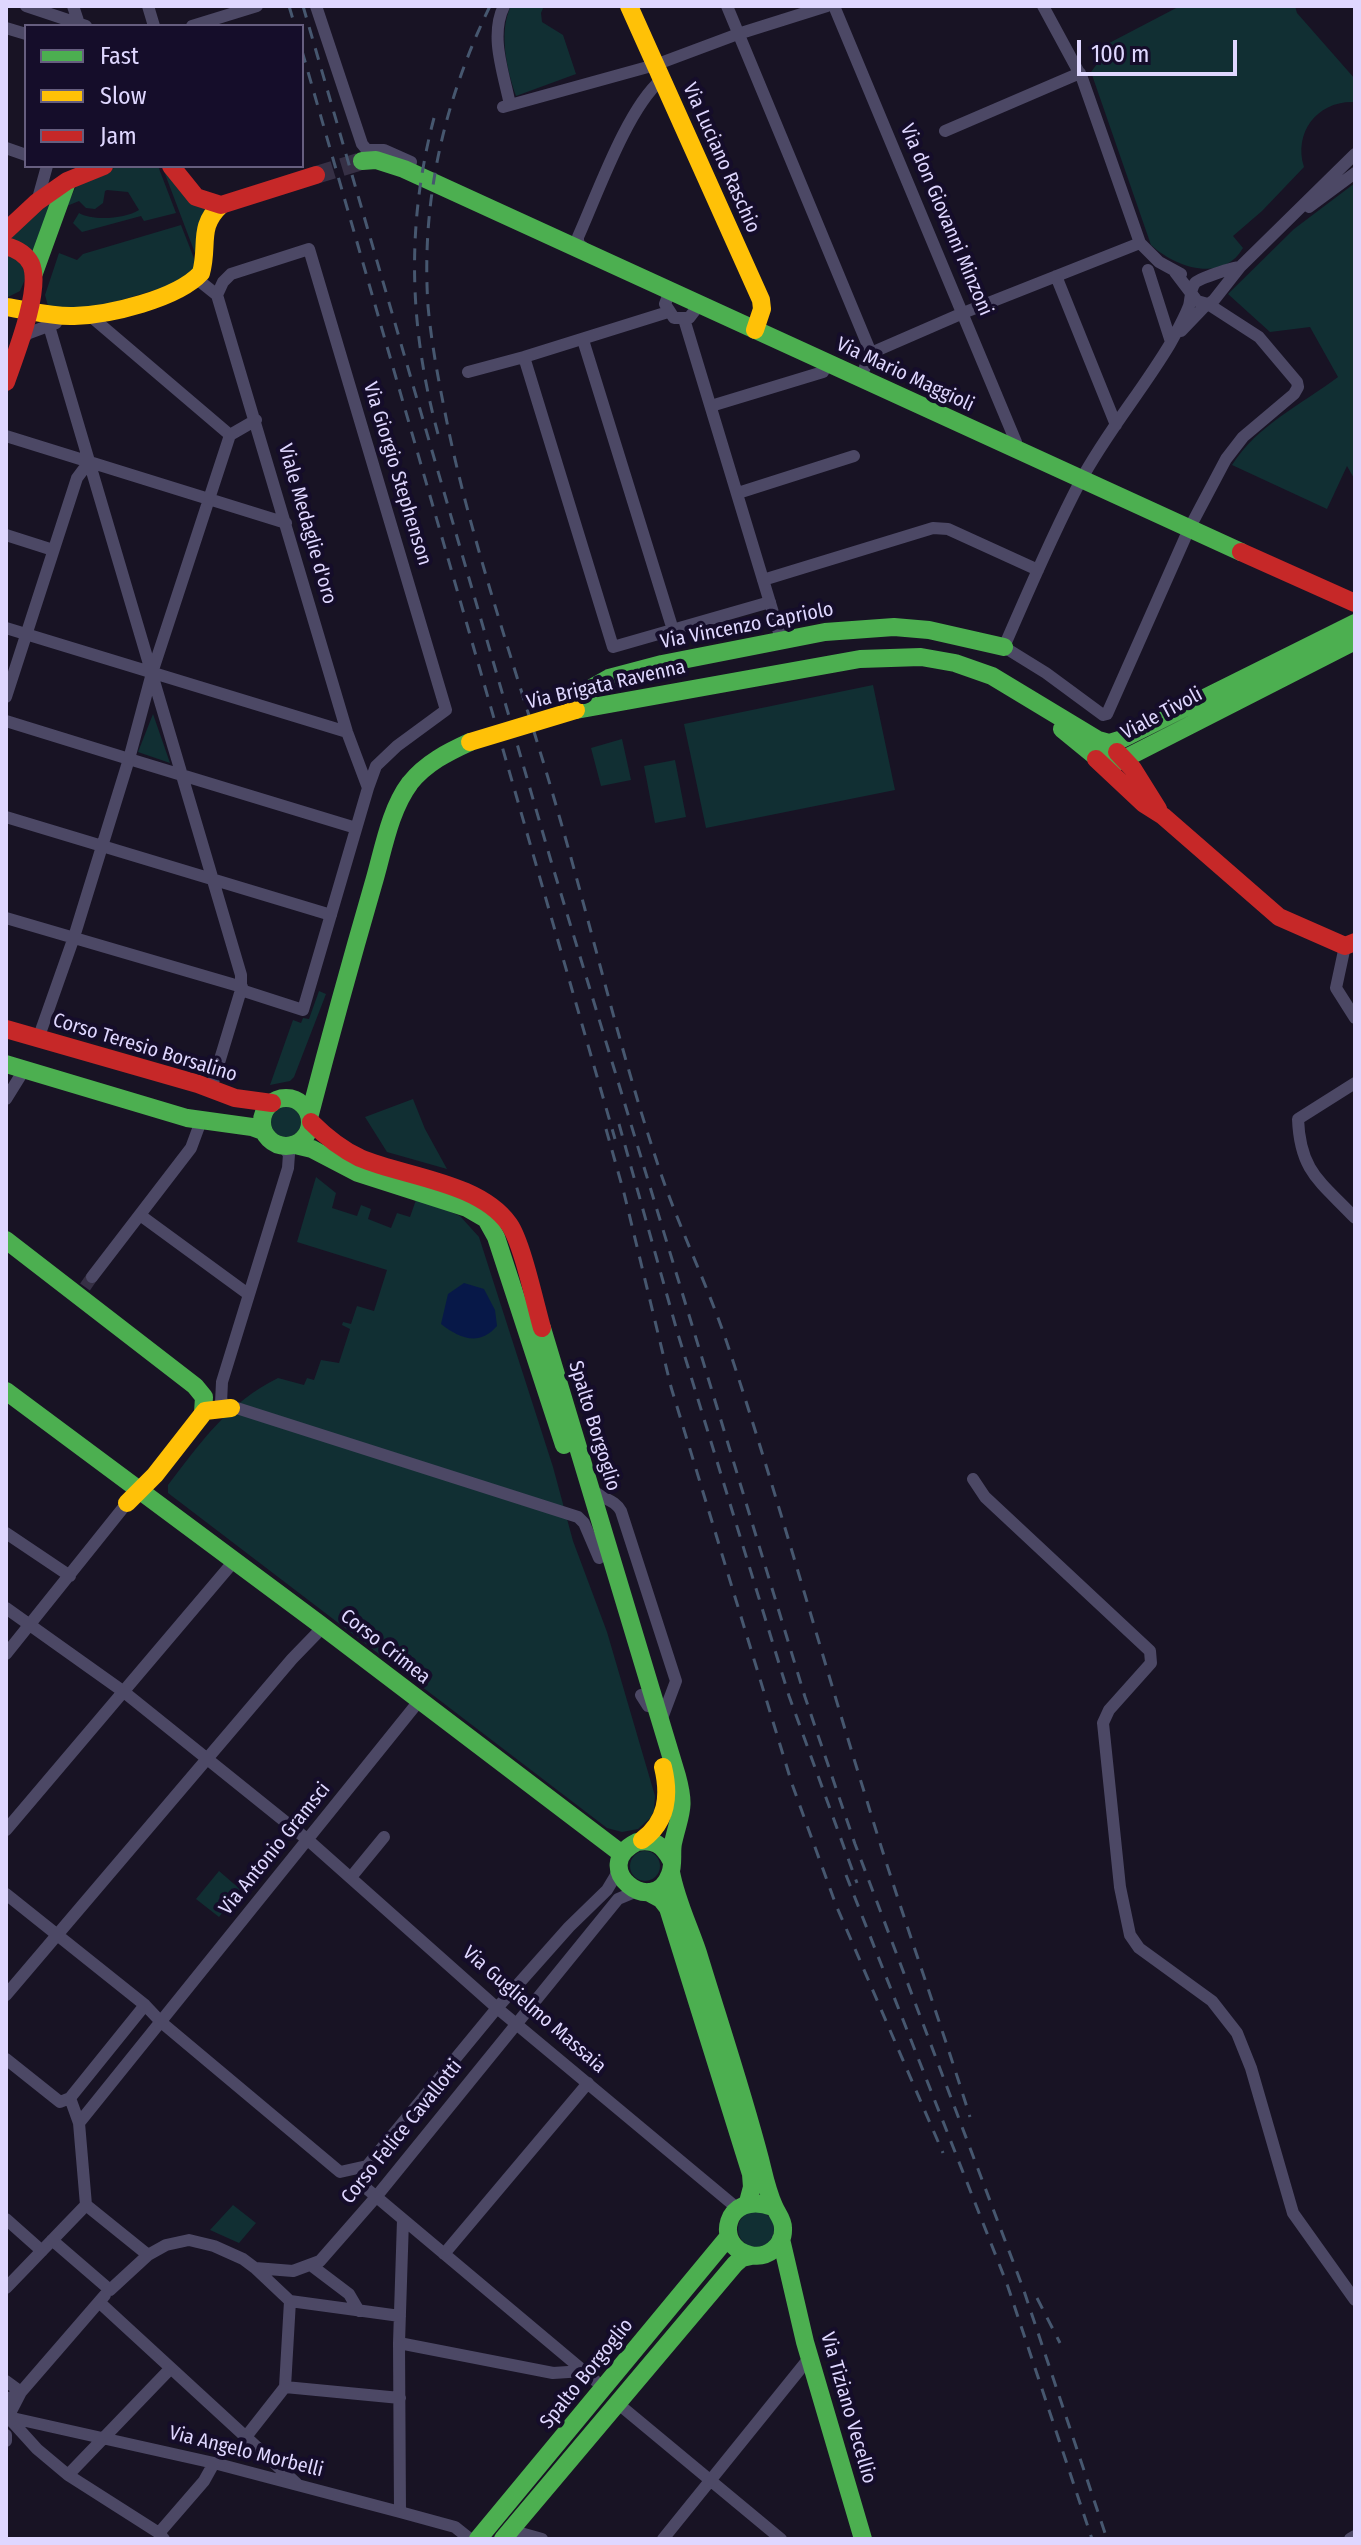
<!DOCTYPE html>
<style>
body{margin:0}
#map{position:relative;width:1361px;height:2545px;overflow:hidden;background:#181324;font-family:"Fira Sans Condensed",sans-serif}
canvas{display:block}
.frame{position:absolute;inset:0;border:8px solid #dfd7ff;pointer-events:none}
.legend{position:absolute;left:24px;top:24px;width:280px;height:144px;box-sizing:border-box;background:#150d2a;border:2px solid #665e7f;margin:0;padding:10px 14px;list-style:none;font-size:24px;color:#dfd7ff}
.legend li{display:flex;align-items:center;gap:16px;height:40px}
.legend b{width:40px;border:2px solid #665e7f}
.scale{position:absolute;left:1077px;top:40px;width:160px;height:36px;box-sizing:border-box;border:4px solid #dfd7ff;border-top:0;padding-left:10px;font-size:24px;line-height:28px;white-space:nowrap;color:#dfd7ff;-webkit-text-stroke:6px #150d2a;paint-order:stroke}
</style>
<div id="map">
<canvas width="1361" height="2545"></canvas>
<div class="frame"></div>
<ul class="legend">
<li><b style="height:10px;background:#4caf50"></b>Fast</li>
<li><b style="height:10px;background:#ffc107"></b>Slow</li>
<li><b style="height:10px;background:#c62828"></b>Jam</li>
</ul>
<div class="scale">100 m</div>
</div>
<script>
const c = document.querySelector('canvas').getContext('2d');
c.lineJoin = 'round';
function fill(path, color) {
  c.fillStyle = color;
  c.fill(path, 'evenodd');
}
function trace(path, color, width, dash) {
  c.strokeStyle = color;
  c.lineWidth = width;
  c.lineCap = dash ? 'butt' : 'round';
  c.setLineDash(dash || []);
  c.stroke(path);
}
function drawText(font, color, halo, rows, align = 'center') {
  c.font = font + ' "Fira Sans Condensed",sans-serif';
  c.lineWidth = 8;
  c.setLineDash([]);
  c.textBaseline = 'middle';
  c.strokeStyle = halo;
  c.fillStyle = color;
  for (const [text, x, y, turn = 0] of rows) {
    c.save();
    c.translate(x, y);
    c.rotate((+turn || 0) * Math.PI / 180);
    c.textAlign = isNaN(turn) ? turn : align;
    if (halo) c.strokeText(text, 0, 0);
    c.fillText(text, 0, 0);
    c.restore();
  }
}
fill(new Path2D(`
 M511 6H544L541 13 542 22 563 35 576 74 516 96C507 70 498 32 511 6Z
 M1180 6H1295L1297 13 1355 79V102C1318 100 1293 132 1304 167L1262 211 1233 236 1243 248C1222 284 1175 267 1151 245L1091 72 1097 64 1092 52Z
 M119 166H158L176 213 144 221 141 216 82 232 73 223 79 213C92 221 125 219 139 210L128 192 107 190 105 191 103 203 95 209 86 208 79 201 67 206 78 182Z
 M162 166H170L207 204 201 269Z
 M1355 183V480L1347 466 1327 509 1232 465C1256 426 1302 404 1338 377L1310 327 1270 332 1228 294 1294 229Z
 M55 197 33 255 7 239Z
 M181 225 199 271 195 278 75 314 48 306 45 295 59 253 77 260 83 254Z
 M6 254 21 262 26 277 20 291 6 298Z
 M873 685 895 790 706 828 684 724Z
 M153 714 170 763 138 752Z
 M622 739 631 780 601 786 591 748Z
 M675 760 686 817 655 823 644 766Z
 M319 991 326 994 294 1077 290 1081 270 1085 293 1020 301 1023 303 1018 309 1019Z
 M413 1099 425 1129 447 1169 387 1152 365 1117Z
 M271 1122a15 15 0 1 1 30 0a15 15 0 1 1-30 0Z
 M316 1177 336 1193 332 1208 357 1216 361 1205 371 1209 368 1219 391 1228 397 1213 410 1217 417 1197 460 1216 479 1237 553 1467 573 1541 607 1632 655 1796 654 1811 650 1818 638 1829 622 1832 607 1828 168 1493V1485C201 1442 229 1402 278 1378L304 1385 307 1378 314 1380 321 1360 339 1363 350 1329 342 1325 343 1322 351 1324 357 1306 374 1311 387 1270 297 1242Z
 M630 1866a15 15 0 1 1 30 0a15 15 0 1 1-30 0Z
 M219 1871 241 1890 219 1917 196 1899Z
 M233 2205 256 2223 239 2243 210 2230Z
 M738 2229a18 18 0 1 1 36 0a18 18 0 1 1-36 0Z`), '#112f33');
fill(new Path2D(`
 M464 1283 484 1289 495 1310 497 1326C479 1347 459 1338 441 1324L448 1294Z`), '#071848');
trace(new Path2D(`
 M85 1287 92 1277`), '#363045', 12, [12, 6]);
trace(new Path2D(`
 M316 175 362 161`), '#363045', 18, [18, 9]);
trace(new Path2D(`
 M26 6 86 26
 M73 6 79 24
 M148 6 154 26
 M316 6 362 144 367 150H384L411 162
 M504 6C489 36 504 74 510 105
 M727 6 871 353 860 379
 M834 6 1016 442 1013 449
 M1043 6 1082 78 1140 243 1159 262 1181 274
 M192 26 257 6
 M6 28 26 34
 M503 107 655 65 738 34 827 6
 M945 131 1080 73
 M6 148 26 155
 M37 202 47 166
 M1309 207 1355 173
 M585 249 578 243V237C597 195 627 109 661 80
 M1148 270 1171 342
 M1175 272 1197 301 1208 304 1259 337 1297 382 1298 387 1294 394 1243 437 1226 459 1189 529 1107 714 1103 715 1046 673 1004 647C1028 592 1052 535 1080 482 1106 433 1142 391 1170 344 1176 333 1184 319 1189 306 1191 299 1190 289 1195 283 1198 279 1233 267 1240 267
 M1056 276 1116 425
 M197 279 217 295 347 732 368 788
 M670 291 665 304 674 318H689L699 305
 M217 295 223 282 231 274 309 249 446 710 397 746 376 766 368 788 303 1010 241 990
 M88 314 230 435
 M684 319 781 639
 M49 326 241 975V990L211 1089
 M1181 331 1203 308 1214 300 1240 267 1355 154
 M20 340 29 333 56 323
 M583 340 673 630
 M871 353 963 313 1140 243
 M524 357 613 647 770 602
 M468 372 524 357 668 312
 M711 406 823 372 827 364
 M256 420 230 435 152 673 129 759 356 828
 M6 436 286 523
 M738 493 854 456
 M6 535 53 550
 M763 580 933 528 948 529 1038 570
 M6 628 347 732
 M6 697 77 478 89 462
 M6 721 129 759 74 937 38 1039
 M6 817 331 915
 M6 918 242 987
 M1345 946 1336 988 1355 1018
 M1355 1083 1298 1119C1300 1172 1321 1182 1355 1218
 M6 1099 24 1070
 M282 1146 289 1154 288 1168 222 1382 221 1403 578 1517 584 1523 599 1558
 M140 1215 248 1294
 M92 1277 191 1148 201 1121
 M973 1479 985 1497 1150 1651 1151 1663 1109 1710 1103 1723 1120 1887 1130 1935 1139 1948 1212 2001 1237 2033 1251 2068 1293 2213 1355 2300
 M591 1488C601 1500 614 1498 621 1511L676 1681 661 1721
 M6 1533 70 1576
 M6 1608 124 1692 308 1840 497 2008 737 2208
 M6 1654 127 1503
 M641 1695 648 1706 659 1707
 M6 1830 235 1560
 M352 1876 384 1837
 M6 1894 145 2005 161 2022 340 2172 367 2166 497 2008 569 1927 607 1890 619 1870
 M6 1995 292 1659 323 1627
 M6 2059 60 2102 70 2098
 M70 2098 145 2005
 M79 2123 419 1701
 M367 2166 363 2180 367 2189 604 2388
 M6 2219 42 2251
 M52 2240 110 2290 148 2255 86 2205
 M444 2254 588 2083
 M148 2255 166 2245 189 2240 214 2246 243 2259 255 2268 293 2271 320 2261 376 2197 618 1899 637 1891
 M312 2266 349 2294 359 2311
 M255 2268 290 2301 400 2316
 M6 2288 86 2205 79 2123 70 2098
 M99 2302 297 2484
 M399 2343 553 2373 584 2371
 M6 2381 21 2392 6 2400
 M285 2387 400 2398
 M616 2402 781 2539
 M8 2417 214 2463 400 2512 455 2527 470 2539
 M8 2417 37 2449 68 2475 159 2533 164 2539
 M6 2421 21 2392 105 2295
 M6 2435V2441
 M245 2438 285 2387 290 2301
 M68 2475 170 2369
 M400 2512 399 2343 403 2220
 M510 2530 542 2539
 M159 2533 204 2481 214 2463
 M663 2539 810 2357
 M1350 2539 1355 2536`), '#4c4865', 12);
trace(new Path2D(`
 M362 161 376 160 404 169 1241 552
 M34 273 67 182
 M576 710 860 659 921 657 955 663 992 676 1098 740 1109 743 1122 739 1355 623
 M576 710 593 687 609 678 662 664 825 632 894 627 929 630 1004 647
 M1062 729 1095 756 1120 761 1355 641
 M6 1064 187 1118 252 1127 263 1131
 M262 1122a24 24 0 1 1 48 0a24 24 0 1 1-48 0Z
 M310 1114C330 1037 351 961 373 885 383 852 389 811 410 783 426 763 448 752 470 742
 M295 1145 312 1149 358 1173 467 1208 486 1219 496 1237 564 1445
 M6 1240 195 1386 204 1397 203 1413
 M542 1328 677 1776C686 1809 680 1812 673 1843 671 1853 674 1865 670 1874 653 1920 587 1867 637 1842 654 1839 663 1845 671 1860
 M6 1391 318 1623 622 1854
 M671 1872C676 1900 689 1926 698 1953 719 2022 742 2090 760 2159 764 2175 767 2191 774 2206 777 2214 783 2219 783 2228 784 2246 767 2259 750 2255 713 2247 724 2189 773 2207
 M648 1892 661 1899 668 1908 751 2174 752 2187 748 2202
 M781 2239 805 2342 863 2539
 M478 2539 729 2236
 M503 2539 735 2264 742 2258 751 2256`), '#4caf50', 18);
trace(new Path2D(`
 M629 6 761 300 762 309 755 330
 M6 307C28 310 51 317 74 316 109 315 177 299 201 273 209 245 197 227 221 205
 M127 1503 155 1475 205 1411 231 1408
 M642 1840C667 1822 670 1796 663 1767`), '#ffc107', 18);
trace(new Path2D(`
 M171 166 196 197 221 205 316 175
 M6 231 37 202 67 181 104 166
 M6 246C17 249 26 254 31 264 42 289 15 356 6 382
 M1241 552 1355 603
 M1117 752 1133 769 1158 809
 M1096 759 1144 804 1163 816 1279 917 1345 946 1355 942
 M6 1029 198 1084 235 1098 272 1103
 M311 1122C326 1137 341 1149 360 1158 405 1177 479 1182 509 1224 522 1242 535 1304 542 1328`), '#c62828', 18);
trace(new Path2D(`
 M289 6 295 26
 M303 6 551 861 805 1697 855 1844 1023 2288 1107 2539
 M490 6C444 101 421 200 428 306 432 350 441 393 450 437 478 566 524 692 560 819 594 937 621 1055 660 1171 680 1230 708 1286 728 1346 778 1497 820 1650 867 1801 899 1907 937 2011 970 2117
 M302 51 615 1139
 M434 118C406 224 409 328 438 434
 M619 1124 677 1331 789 1696 857 1883
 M606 1129 624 1193 671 1387 792 1784 836 1905 943 2153
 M846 1875 1007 2284 1092 2539
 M1037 2298 1060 2343`), '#46576f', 3, [12, 10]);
trace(new Path2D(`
 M470 742 576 710`), '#ffc107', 18);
drawText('20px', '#dfd7ff', '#150d2a', [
 ["Via Luciano Raschio",721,158,66],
 ["Via don Giovanni Minzoni",946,220,67],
 ["Via Mario Maggioli",905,375,25],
 ["Via Giorgio Stephenson",397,474,73],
 ["Viale Medaglie d'oro",307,524,74],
 ["Via Vincenzo Capriolo",747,626,-11],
 ["Via Brigata Ravenna",606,685,-13],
 ["Viale Tivoli",1162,714,-28],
 ["Corso Teresio Borsalino",145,1048,17],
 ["Spalto Borgoglio",594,1426,73],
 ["Corso Crimea",385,1647,38],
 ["Via Antonio Gramsci",275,1849,-51],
 ["Via Guglielmo Massaia",534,2010,41],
 ["Corso Felice Cavallotti",402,2132,-51],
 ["Spalto Borgoglio",587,2374,-51],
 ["Via Tiziano Vecellio",848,2408,74],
 ["Via Angelo Morbelli",246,2452,14]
]);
</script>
